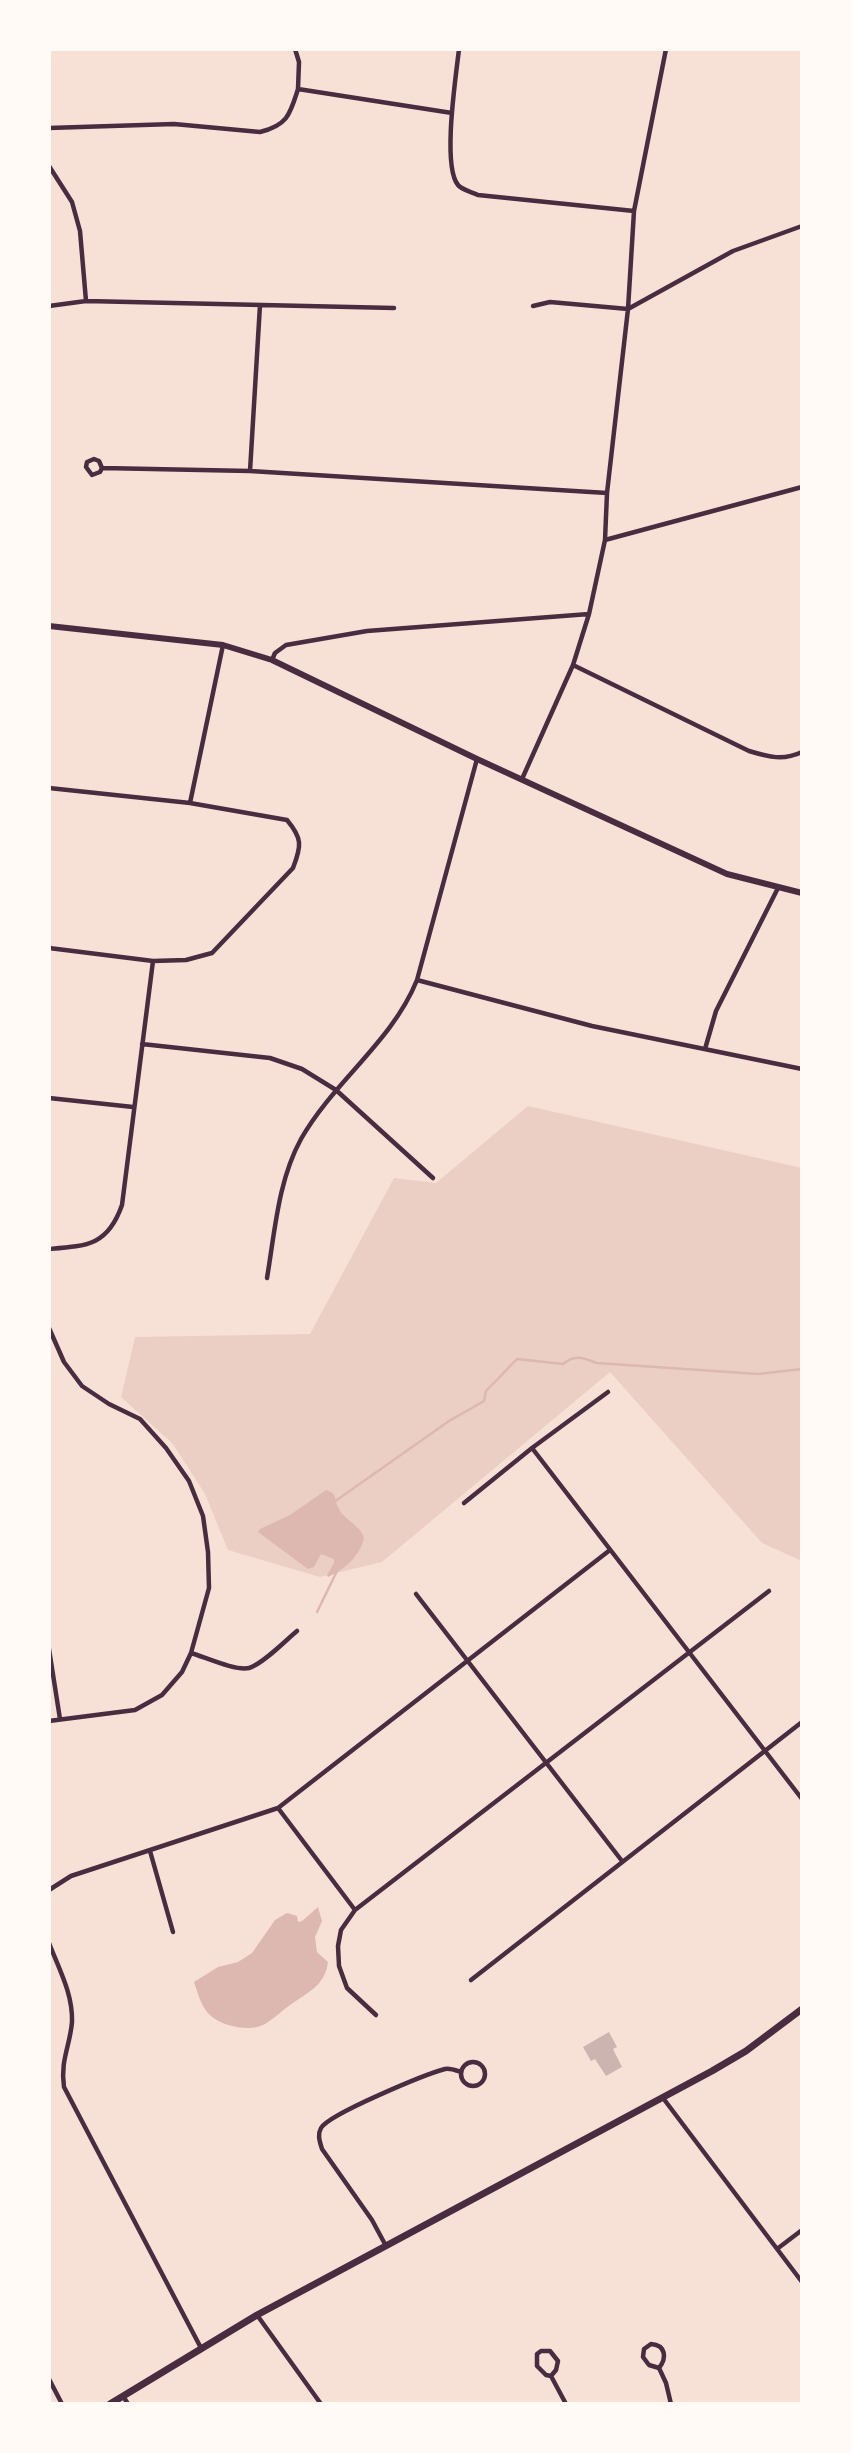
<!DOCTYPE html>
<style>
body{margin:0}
#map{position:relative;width:851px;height:2453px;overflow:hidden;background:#f7e1d7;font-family:Cabin,sans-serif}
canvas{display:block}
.frame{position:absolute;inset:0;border:51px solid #fffaf5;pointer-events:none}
</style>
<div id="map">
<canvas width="851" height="2453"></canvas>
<div class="frame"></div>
</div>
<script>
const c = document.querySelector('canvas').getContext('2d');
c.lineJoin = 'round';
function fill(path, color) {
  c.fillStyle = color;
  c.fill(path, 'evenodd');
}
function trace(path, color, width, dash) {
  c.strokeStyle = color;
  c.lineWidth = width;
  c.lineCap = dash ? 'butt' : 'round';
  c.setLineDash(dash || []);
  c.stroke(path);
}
fill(new Path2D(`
 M528 1106 802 1168V1561L762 1543 610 1372 382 1562 320 1577 228 1550 205 1494 173 1444 121 1397 135 1337 310 1334 394 1178 436 1183Z`), '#ebcfc5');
fill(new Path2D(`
 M326 1490C337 1493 334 1498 338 1507 343 1520 360 1524 364 1538 360 1556 344 1570 328 1577L327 1575 334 1563V1559L321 1554 314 1567 308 1569 258 1532 260 1529 290 1515Z
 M318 1907 322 1921 315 1937 317 1952 328 1962C325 1986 308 1992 290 2005 281 2011 273 2020 263 2025 250 2032 222 2026 211 2016 201 2008 198 1993 194 1982L218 1967 238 1962 252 1953 275 1920 287 1913 297 1916 298 1922 302 1921Z`), '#dcb8b0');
trace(new Path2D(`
 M334 1502 449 1421 484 1401 486 1391 517 1359 563 1364C576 1354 583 1358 597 1363L758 1374 802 1369
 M317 1612 337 1571`), '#dcb8b0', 2.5);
fill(new Path2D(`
 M609 2032 617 2047 613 2049 622 2067 606 2076 595 2059 591 2061 583 2047Z`), '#ccb4b1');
trace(new Path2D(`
 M295 49 299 62 298 89 452 113
 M459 49C456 76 442 166 458 185 462 190 472 192 478 195L634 211
 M49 128 174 124 260 132C288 125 290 114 298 89
 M49 166 72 202 80 231 86 301
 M49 306 86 301 394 308
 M533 306 550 302 628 309 733 251 802 226
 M102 468 99 461 94 459 87 462 86 467 92 475 100 472 102 468 250 471 607 493
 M250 471 260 305
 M605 540 802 487
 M272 660 275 653 286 645 367 631 589 614
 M573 665 749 751C769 757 783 761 802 752
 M522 779 573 665 589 614 605 540 607 493 628 309 634 211 666 49
 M49 788 190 803 287 820C302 838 302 845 293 868L212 953 186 960 153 961 49 948
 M190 803 223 645
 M417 980 592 1026 802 1069
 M142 1044 270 1058 302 1069 336 1090 433 1178
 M705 1049 716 1011 778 888
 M49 1098 133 1107
 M49 1249C88 1246 108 1245 122 1205L153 961
 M267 1278C275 1231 278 1181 301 1139 334 1081 392 1042 417 980L477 759
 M49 1328 64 1362 82 1386 109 1404 140 1419 166 1448 189 1481 203 1516 208 1552 209 1588 191 1653 182 1672 162 1695 135 1710 49 1721
 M532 1448 802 1799
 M464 1503 532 1448 608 1392
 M416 1594 622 1861
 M49 1649 60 1719
 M191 1653C205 1657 235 1671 249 1668 263 1664 286 1640 297 1631
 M278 1808 355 1910
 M150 1851 173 1932
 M49 1890 71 1876 278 1808 610 1550
 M49 1943C59 1969 73 1994 72 2022 70 2046 60 2061 64 2087L201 2348
 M471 1980 802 1722
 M376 2015 347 1988 339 1966 338 1946 341 1930 355 1910 769 1591
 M461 2074a12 12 0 1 1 24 0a12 12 0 1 1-24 0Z
 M663 2098 802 2282
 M386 2246 372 2220 322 2149C320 2142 317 2135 321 2128 329 2114 426 2074 445 2069 450 2068 455 2070 461 2072
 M777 2249 802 2230
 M257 2315 321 2404
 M651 2344C666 2345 667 2358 659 2368L649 2365 643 2357 644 2349Z
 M659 2368 666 2383 671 2404
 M551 2376 556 2370 558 2361 550 2351H541L537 2354V2366L546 2375 551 2376 566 2404
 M49 2379 62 2404
 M123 2396 128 2404`), '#4a2c40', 4.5);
trace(new Path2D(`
 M49 626 223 645 272 660 477 759 727 874 802 893`), '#4a2c40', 6);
trace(new Path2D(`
 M110 2404 257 2315 712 2071 746 2051 802 2009`), '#4a2c40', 7);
</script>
